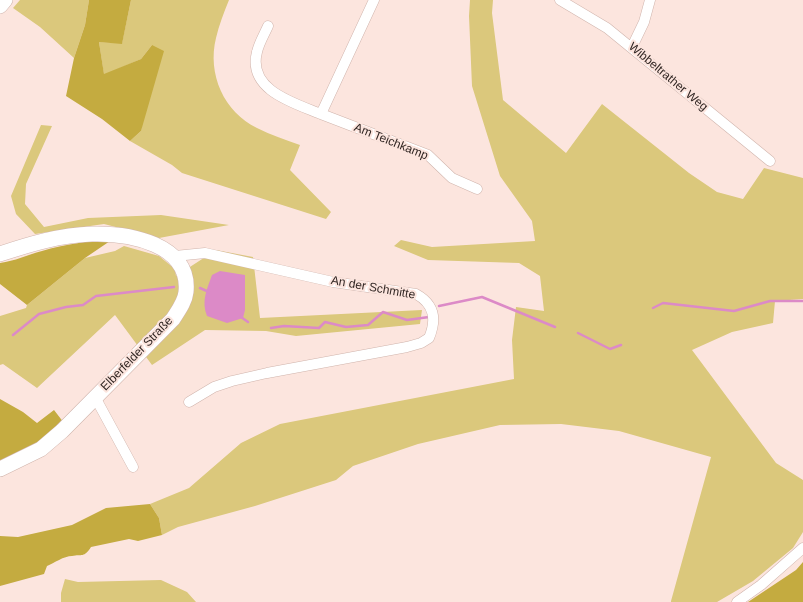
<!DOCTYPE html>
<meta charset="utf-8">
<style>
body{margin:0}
canvas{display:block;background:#fce5de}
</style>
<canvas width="803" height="602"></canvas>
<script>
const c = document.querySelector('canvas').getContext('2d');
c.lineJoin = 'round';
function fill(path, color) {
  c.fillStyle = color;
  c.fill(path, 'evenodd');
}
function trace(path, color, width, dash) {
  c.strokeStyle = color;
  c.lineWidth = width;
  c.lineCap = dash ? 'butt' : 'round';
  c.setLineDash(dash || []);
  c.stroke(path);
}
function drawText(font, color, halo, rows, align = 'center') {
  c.font = font + ' Arial,sans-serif';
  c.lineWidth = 4;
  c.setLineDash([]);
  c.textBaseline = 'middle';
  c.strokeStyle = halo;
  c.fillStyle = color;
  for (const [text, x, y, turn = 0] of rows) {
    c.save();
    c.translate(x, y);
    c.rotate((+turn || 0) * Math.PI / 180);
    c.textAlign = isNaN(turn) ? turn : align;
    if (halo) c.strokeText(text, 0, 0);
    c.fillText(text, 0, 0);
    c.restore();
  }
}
fill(new Path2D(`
 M20 0H89L85 25 74 58 40 27 13 8Z
 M131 0H229C224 12 219 25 216 38 207 74 224 112 257 128 271 135 286 140 300 145L290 170 331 212 326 219 182 173 172 165 130 141 141 131 152 45 141 59 104 75 99 42 122 43Z
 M470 0H493L492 13 503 100 566 153 602 104 689 173 717 192 743 199 764 168 803 178V299L775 301 773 323 732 332 692 350 776 463 803 480V532L793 548 753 581 717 602H671V601L711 457 619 431 561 424 500 425 418 444 353 466 336 480 255 506 178 527 162 535 159 518 150 504 189 488 241 443 280 424 514 379 512 340 516 307 544 311 540 276 519 263 428 260 394 246 401 240 432 247 535 241 532 221 500 176 472 86 469 16Z
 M41 125 52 126 26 184 25 204 44 227 88 218 161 215 229 225 159 238 104 224 35 234 16 214 11 196Z
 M124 246 159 256 175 269 176 276 216 250 253 257 260 318 422 310 420 324 296 336 266 331 205 330 152 365 115 315 37 388 3 364 0 365V316L26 308 27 305 85 258 115 251Z
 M65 579 78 582 161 580 187 592 196 602H61V593Z`), '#dbc87c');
fill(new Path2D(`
 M89 0H131L122 44 99 42 104 74 141 59 152 45 164 51 141 131 130 141 102 119 66 96 74 58 85 25Z
 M113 239 85 258 27 305 0 284V263C15 261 27 255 42 251 65 244 89 241 113 239Z
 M0 399 23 412 37 423 54 410 64 423 36 448 0 463Z
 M150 504 159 518 162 535 138 541 129 539 91 547C84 558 82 554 72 556 64 556 54 563 47 566L44 574 0 586V536L18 537 72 525 106 508Z
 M803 562V602H748L796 570Z`), '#c4ab40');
fill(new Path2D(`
 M220 271 245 275V310L243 318 227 323 207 316C201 301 207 289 212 275Z`), '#dc8ac7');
trace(new Path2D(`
 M200 288 209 292
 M439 306 482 297 555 327
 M653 308 663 303 734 311 770 301H803
 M241 317 248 322
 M271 328 284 326 319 328 325 322 346 327 368 325 383 312 407 320 429 317
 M578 333 610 349 621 345
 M13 335 39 314 66 307 83 305 96 296 174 287`), '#dc8ac7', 2.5);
const street = new Path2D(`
 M374 0 321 114 428 155 452 178 477 189
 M560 0 607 28 770 161
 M268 26C264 35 259 43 257 52 247 90 294 103 321 114
 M632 47 644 22 650 0
 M175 256 205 253 333 282 416 294C434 304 437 319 429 338L421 343 407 347 267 373 232 381 214 387 189 402
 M95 397 133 467
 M737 602 761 585 803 548`);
const primary = new Path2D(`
 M0 6 5 0
 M0 254C30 244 60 235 92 234 129 233 191 244 186 292 185 302 178 311 173 319L62 431 41 449 0 469`);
trace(street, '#d0b4ac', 11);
trace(primary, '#d0b4ac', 16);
trace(street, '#fff', 10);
trace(primary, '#fff', 15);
drawText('12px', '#312623', '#fce5de', [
 ["Wibbeltrather Weg",668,77,40],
 ["Am Teichkamp",391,142,22],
 ["An der Schmitte",373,288,10],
 ["Elberfelder Straße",137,354,-46]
]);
</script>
